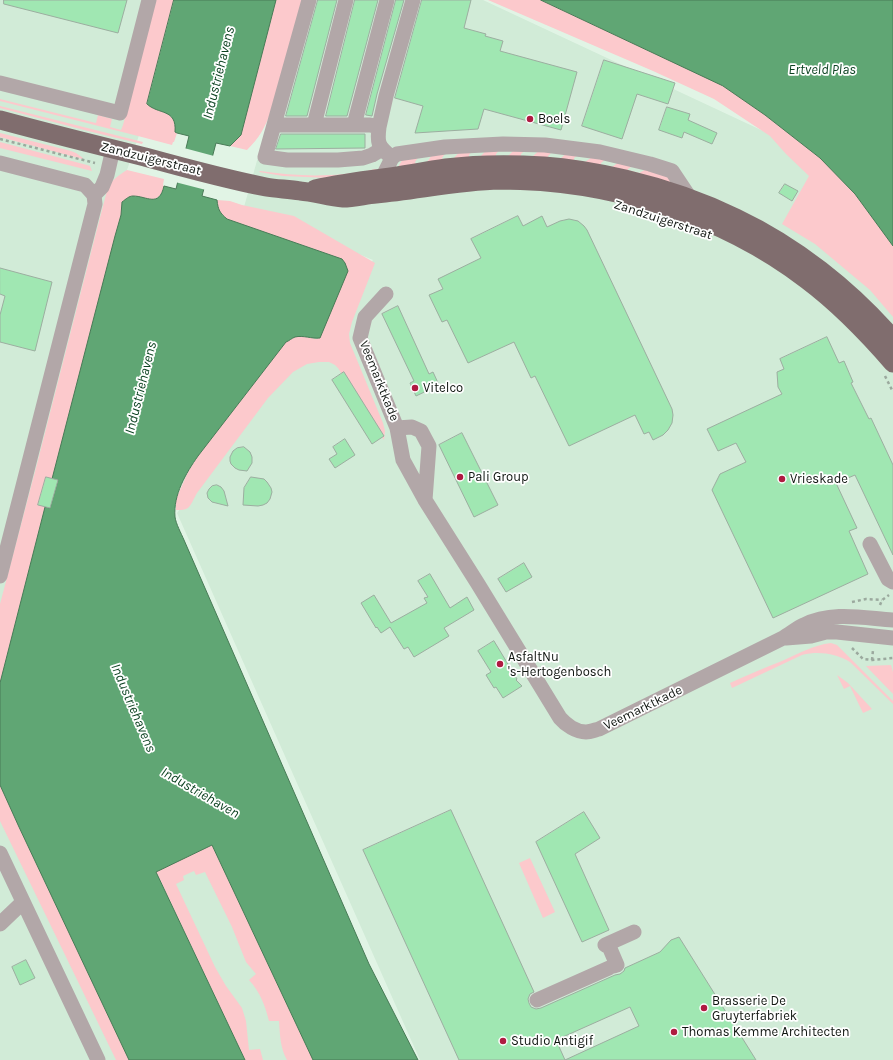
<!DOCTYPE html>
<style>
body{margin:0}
canvas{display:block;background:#e1f4e5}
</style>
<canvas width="893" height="1060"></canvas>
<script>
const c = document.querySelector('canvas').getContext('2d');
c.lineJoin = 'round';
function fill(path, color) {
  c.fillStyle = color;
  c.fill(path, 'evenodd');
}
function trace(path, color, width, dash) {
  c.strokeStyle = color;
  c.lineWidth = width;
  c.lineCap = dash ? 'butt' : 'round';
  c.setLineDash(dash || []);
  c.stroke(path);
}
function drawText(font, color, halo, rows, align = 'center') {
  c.font = font + ' Karla,sans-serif';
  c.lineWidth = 3.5;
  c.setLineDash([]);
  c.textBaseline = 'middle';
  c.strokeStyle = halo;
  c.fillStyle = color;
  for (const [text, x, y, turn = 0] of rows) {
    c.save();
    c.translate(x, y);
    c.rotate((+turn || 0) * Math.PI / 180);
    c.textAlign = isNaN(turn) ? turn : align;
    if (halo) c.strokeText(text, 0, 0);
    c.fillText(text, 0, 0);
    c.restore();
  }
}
fill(new Path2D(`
 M0 0H186L119 193 137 1060H0Z
 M302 0H483L791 144 893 280V1060H420L177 513 373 260 244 207Z
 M212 845 313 1060H245L156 871Z`), '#d1ebd7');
fill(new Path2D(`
 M156 0H174L147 103C158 115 177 108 175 132L177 133 174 142H173L172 145 138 136 0 101V99L96 123 98 115 112 119 110 127 121 130 123 125Z
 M276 0H302L271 112C264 129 260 137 247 150L230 146 241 134Z
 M488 0H541L724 86 765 115 820 158 855 194 893 246V317L870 290 815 244 782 224 809 176 786 154 770 136 714 99 653 71Z
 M0 106 143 142 142 144 88 131 0 108Z
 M0 133 71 151 76 153 83 158 82 159 0 137Z
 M0 142 87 165 90 166 92 171 0 148Z
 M489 147 501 148 496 154V156H508L517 147 526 149 521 154V156H533L542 148 553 151 548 156V157L560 159 569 151 579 154 574 158V160L585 162 595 155 606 159 601 163V165L612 167 622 160 634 165 628 169V170L639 173 650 167 665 172 672 184 398 167 404 157 419 156 415 162 416 164 427 162 434 152H446L442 158 443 160 454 158 462 149 473 150 469 155V157L481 156Z
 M375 169H376V171L329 178 283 176 259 172 260 171C288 175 315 177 344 174 354 173 365 172 375 169Z
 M127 170 164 179 163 185 164 186C160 205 147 199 133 196L53 479 58 480 50 508 45 507 0 683V604L37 464 97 229 108 187C113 179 119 175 127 170Z
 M217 200 230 201 242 205 294 216 375 263 352 322 349 334 350 343 383 423 385 431 384 440 338 368 335 365 329 362H319L307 364 293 372 268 398 197 493C190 505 191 511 176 510V499L188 472 198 456 286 342 295 337H306L317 339 342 259 227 219C220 213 218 210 217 200Z
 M831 643 837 645 893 701V704L850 662C835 653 818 651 802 655L732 688 730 683C747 675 764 668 782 661 798 654 813 645 831 643Z
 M891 665 893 672V694L866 666Z
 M837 675 848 683 872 709 863 713 850 686 844 689Z
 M0 785 19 827 129 1060H116L0 821Z
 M212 845 313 1060H287C280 1048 280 1035 279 1021H269C265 1005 260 992 249 980L256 974 246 962 232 927 205 872 196 875 194 871 183 876 184 880 176 884 215 967 226 986 242 1008 246 1021 249 1050 260 1049 263 1060H245L156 871Z
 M530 858 555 912 543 918 519 863Z`), '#fcc9cc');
const water = new Path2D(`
 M174 0H276L241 135 230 146 216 143 202 196 217 200C218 210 220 213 227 219L342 259 345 263 348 271 320 338C312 339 303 335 295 337 292 338 289 341 286 342L198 456C186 473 173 495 175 517 176 524 181 533 184 540L369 964 418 1060H313L212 845 156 872 245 1060H129L19 827 0 785V683L45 507 50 508 58 480 52 479 115 236 121 215 122 202C126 199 129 196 133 196 147 196 159 208 164 186L176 189 189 136 177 133 175 132C177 108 158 115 147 104Z
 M541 0H893V246L855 194 820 158 765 115 723 86Z`);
fill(water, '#60a674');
trace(water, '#487a56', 1);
fill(new Path2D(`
 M184 148 214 156 206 190 175 182Z`), '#e1f4e5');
const building = new Path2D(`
 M4 0H127L118 33 4 4Z
 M318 0H337L307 116H286Z
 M355 0H378L347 116H326Z
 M396 0H404L377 94 372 116 366 115Z
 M422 0H471L464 28 486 34 485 36 503 41 500 51 577 72 561 130 484 109 478 129 415 133 423 106 395 98Z
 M604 60 675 83 668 104 637 94 622 139 582 126Z
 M667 107 690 114 688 120 717 133 712 144 684 132 682 138 659 130Z
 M281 134H365V148L276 149Z
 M785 184 798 191 792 201 779 193Z
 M518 216 523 226 542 216 547 227 560 221 569 219 578 221 584 226 587 230 672 409 673 415 672 423 668 430 663 435 653 440 649 432 644 434 635 415 569 446 535 376 531 378 514 342 468 363 447 320 442 322 429 295 443 289 438 279 481 258 471 239Z
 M0 268 52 282 35 351 0 342V315L5 296 0 294Z
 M398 306 429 374 433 372 439 385 416 396 410 383 414 381 382 314Z
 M827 337 839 363 844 361 853 382 851 383 869 419 871 418 893 465V555L855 475 836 483 857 528 849 531 868 574 773 618 712 490 720 474 746 462 736 443 718 451 707 429 782 394 778 387 777 372 784 369 780 359Z
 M344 372 384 436 372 444 332 380Z
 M462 433 498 505 474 517 439 445Z
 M345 439 355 455 335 468 329 459 337 454 333 447Z
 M244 447 250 452 252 457V463L247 471 239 470 235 468 231 464 230 461V457L233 451 237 448Z
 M46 477 58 480 50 508 38 505Z
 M251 477 264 479 267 482 271 488 272 492 270 499 267 503 263 505 258 506 243 505 244 488Z
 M217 485 221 487 224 491 228 506 212 502 208 498 207 493 209 489 212 486Z
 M524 563 532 577 506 592 498 579Z
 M430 574 450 608 467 597 474 610 444 628 449 636 414 657 408 647 404 649 390 627 381 633 377 627 376 628 361 603 374 595 391 623 427 603 424 598 428 597 418 581Z
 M494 641 517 679 516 680 522 686 503 698 496 687 494 688 486 675 491 672 478 651Z
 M451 810 534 992 530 994 528 999 529 1003 531 1007 536 1009 541 1008 615 975 620 974 624 971 625 968 660 952 671 940 679 937 756 1060H565L639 1026 630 1007 556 1040 565 1060H459L363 850Z
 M584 812 600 838 575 854 609 930 582 942 536 842Z
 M26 960 35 978 20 985 12 967Z`);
fill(building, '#a0e7b2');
trace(building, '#9caea0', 1);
trace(new Path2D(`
 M0 139 95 163
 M885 376 893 392
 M852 602 866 599 882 600
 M880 605 882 600 889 595
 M852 648 863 659 872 660 893 658
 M872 660 873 650`), '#9ba99e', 2.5, [3, 3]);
trace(new Path2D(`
 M309 0 265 157 287 160H338L363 158 372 155 382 149
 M0 83 120 113 149 0
 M274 125H370L379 127C377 143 378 146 390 156
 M314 125 346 0
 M354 125 387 0
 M379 127 386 96 413 0
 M0 163 85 185 94 195 95 204 0 576
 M382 178 392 158 397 154 445 147 503 144 545 145 600 152 650 164 672 171 690 198
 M94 195 102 187 107 175 113 149
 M386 294 365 317 360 338 397 428 403 460 425 500 478 584 560 718C566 725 576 732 586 732 590 732 595 730 599 729L783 638C790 634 797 628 804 625 832 611 863 618 893 620
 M397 428 412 427 421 431 429 446 425 500
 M870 544 888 579 893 582
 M786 638 811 636 826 632H837L893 638
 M0 853 98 1060
 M0 924 23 902
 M608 944 617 965 614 966
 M605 945 634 932
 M537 1000 609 968`), '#b2a7a8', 15);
trace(new Path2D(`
 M0 120C48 133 96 145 145 157 185 168 225 179 266 187 277 189 289 189 300 191 314 192 329 197 343 198 354 198 365 195 376 194 418 190 458 181 500 180 608 180 721 214 807 280 839 304 867 333 893 363
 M315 189C338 184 360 181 383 178 404 175 425 171 446 168 478 164 512 164 544 166 572 168 599 173 625 179 663 188 701 201 736 218 795 246 850 289 893 339`), '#806d6e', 19);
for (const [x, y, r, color] of [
 [530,119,4,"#af1b41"],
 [415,388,4,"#af1b41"],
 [460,477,4,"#af1b41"],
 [782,479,4,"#af1b41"],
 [500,664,4,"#af1b41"],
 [704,1008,4,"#af1b41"],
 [674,1032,4,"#af1b41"],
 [503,1041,4,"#af1b41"]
]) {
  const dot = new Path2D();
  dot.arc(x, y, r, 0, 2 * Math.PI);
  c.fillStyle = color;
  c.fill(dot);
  trace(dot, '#fff', 1.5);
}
drawText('13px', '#0f1510', '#fff', [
 ["Boels",538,119],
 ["Vitelco",423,388],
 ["Pali Group",468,477],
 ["Vrieskade",790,479],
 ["AsfaltNu",508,657],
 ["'s-Hertogenbosch",508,672],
 ["Brasserie De",712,1001],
 ["Gruyterfabriek",712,1016],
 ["Thomas Kemme Architecten",682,1032],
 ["Studio Antigif",511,1041]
], 'left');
drawText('13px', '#0f1510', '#fff', [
 ["Zandzuigerstraat",151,159,14],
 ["Zandzuigerstraat",663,220,18],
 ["Veemarktkade",379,381,68],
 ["Veemarktkade",643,708,-26]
]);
drawText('italic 14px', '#0d4322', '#fff', [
 ["Ertveld Plas",822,70],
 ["Industriehavens",219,73,-76],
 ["Industriehavens",141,388,-76],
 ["Industriehavens",133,708,67],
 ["Industriehaven",200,793,30]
]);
</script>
